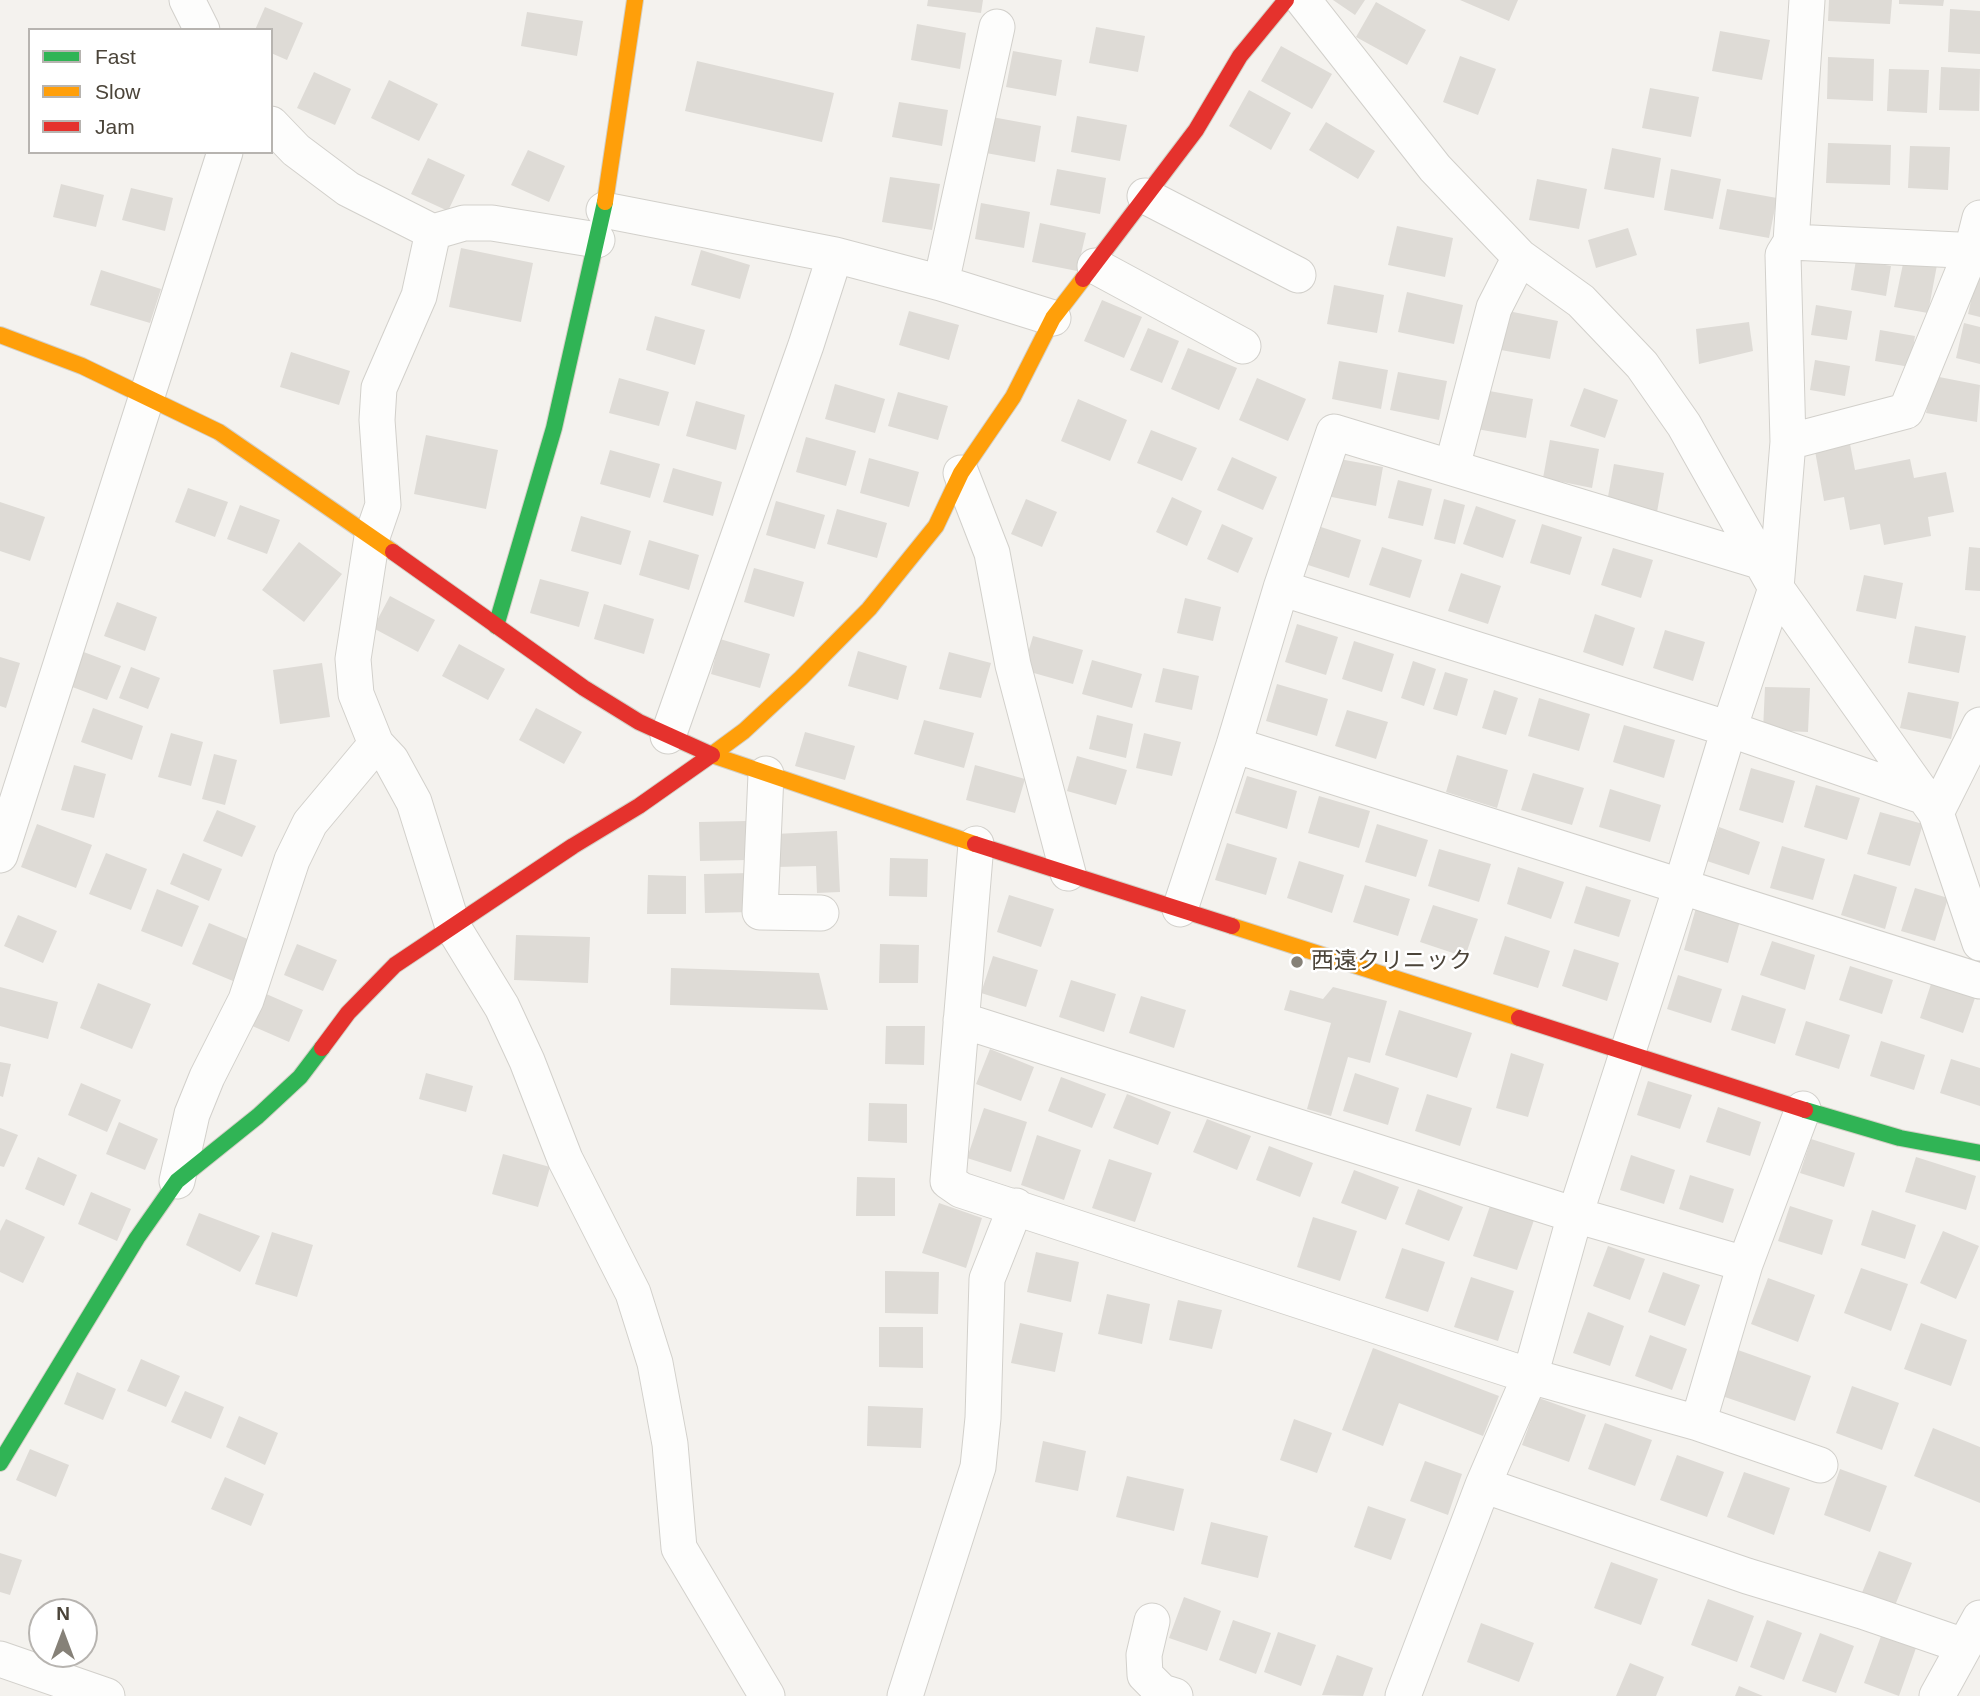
<!DOCTYPE html>
<meta charset="utf-8">
<style>
body{margin:0}
#map{position:relative;width:1980px;height:1696px;overflow:hidden;background:#f4f2ee;font-family:Arial,sans-serif}
canvas{display:block}
.legend{position:absolute;left:28px;top:28px;width:245px;height:126px;box-sizing:border-box;background:#fff;border:2px solid #b7b4b0;margin:0;padding:9px 12px;list-style:none;font-size:21px;color:#4b4439}
.legend li{display:flex;align-items:center;gap:14px;height:35px}
.legend b{width:35px;border:2px solid #b7b4b0}
.north{position:absolute;left:28px;top:1598px;width:70px;height:70px;box-sizing:border-box;background:#fff;border:2px solid #b7b4b0;border-radius:50%;rotate:0deg;font-size:19px;font-weight:700;line-height:28px;text-align:center;color:#4b4439}
.north::after{content:'';display:block;margin:auto;width:24px;height:32px;background:#868178;clip-path:polygon(50% 0,100% 100%,50% 72%,0 100%)}
</style>
<div id="map">
<canvas width="1980" height="1696"></canvas>
<ul class="legend">
<li><b style="height:9px;background:#30b455"></b>Fast</li>
<li><b style="height:9px;background:#ff9f0a"></b>Slow</li>
<li><b style="height:9px;background:#e5322d"></b>Jam</li>
</ul>
<div class="north">N</div>
</div>
<script>
const c = document.querySelector('canvas').getContext('2d');
c.lineJoin = 'round';
function fill(path, color) {
  c.fillStyle = color;
  c.fill(path, 'evenodd');
}
function trace(path, color, width, dash) {
  c.strokeStyle = color;
  c.lineWidth = width;
  c.lineCap = dash ? 'butt' : 'round';
  c.setLineDash(dash || []);
  c.stroke(path);
}
function drawText(font, color, halo, rows, align = 'center') {
  c.font = font + ' Arial,"Noto Sans JP",sans-serif';
  c.lineWidth = 5;
  c.setLineDash([]);
  c.textBaseline = 'middle';
  c.strokeStyle = halo;
  c.fillStyle = color;
  for (const [text, x, y, turn = 0] of rows) {
    c.save();
    c.translate(x, y);
    c.rotate((+turn || 0) * Math.PI / 180);
    c.textAlign = isNaN(turn) ? turn : align;
    if (halo) c.strokeText(text, 0, 0);
    c.fillText(text, 0, 0);
    c.restore();
  }
}
fill(new Path2D(`
 M928 0H983L981 13 927 6Z
 M1333 0H1365L1355 15Z
 M1460 0H1518L1509 21Z
 M1829 0H1892L1890 24 1828 21Z
 M1899 0H1944L1943 6 1899 4Z
 M1376 2 1426 30 1407 65 1356 37Z
 M265 7 303 23 287 60 271 53V30H255Z
 M1950 9 1980 11V54L1948 52Z
 M527 12 583 21 577 56 521 46Z
 M917 24 966 33 960 69 911 60Z
 M1096 27 1145 36 1138 72 1089 63Z
 M1720 31 1770 40 1762 80 1712 71Z
 M1281 46 1332 74 1312 109 1261 81Z
 M1013 51 1062 60 1056 96 1006 87Z
 M1460 56 1496 69 1478 115 1443 102Z
 M1828 57 1874 59 1873 101 1827 99Z
 M697 61 834 93 822 142 685 111Z
 M1941 67 1980 69 1979 111 1939 110Z
 M1889 69 1929 70 1927 113 1887 111Z
 M314 72 351 89 335 125 297 108Z
 M389 80 438 104 419 141 371 118Z
 M1650 88 1699 97 1691 137 1642 128Z
 M1249 90 1291 113 1271 150 1229 126Z
 M899 102 948 110 942 146 892 137Z
 M1077 116 1127 125 1120 161 1071 152Z
 M992 117 1041 126 1035 162 986 153Z
 M1326 122 1375 151 1358 179 1309 150Z
 M1828 143 1891 145 1890 185 1826 183Z
 M1910 146 1950 147 1948 190 1908 188Z
 M1612 148 1661 158 1654 198 1604 189Z
 M528 150 565 166 549 202 511 185Z
 M428 158 465 175 448 211 411 194Z
 M1057 169 1106 178 1100 214 1050 205Z
 M1671 169 1721 179 1713 219 1664 210Z
 M890 177 940 184 932 230 882 222Z
 M1537 179 1587 189 1579 229 1529 220Z
 M61 184 104 195 96 227 53 217Z
 M131 188 173 198 165 231 122 220Z
 M1727 189 1777 198 1769 238 1719 229Z
 M981 203 1030 212 1024 248 975 239Z
 M1040 223 1086 233 1077 271 1032 262Z
 M1397 226 1453 238 1445 277 1388 265Z
 M1628 228 1637 255 1596 268 1588 240Z
 M461 248 533 263 521 322 449 307Z
 M701 250 750 265 740 299 691 285Z
 M1904 259 1937 265 1928 313 1894 307Z
 M1856 260 1891 266 1886 296 1851 290Z
 M101 270 161 289 150 323 90 305Z
 M1977 274 1980 275V317L1968 314Z
 M1334 285 1384 295 1377 333 1327 324Z
 M1407 292 1463 305 1454 344 1398 332Z
 M1102 300 1142 317 1124 358 1084 341Z
 M1816 305 1852 311 1847 340 1811 335Z
 M909 311 959 325 949 360 899 345Z
 M1508 311 1558 321 1550 359 1501 350Z
 M655 316 705 330 695 365 646 350Z
 M1749 322 1753 351 1699 364 1696 329Z
 M1964 323 1980 327V364L1956 358Z
 M1148 328 1179 341 1162 383 1130 370Z
 M1880 330 1915 336 1910 367 1875 361Z
 M1188 348 1237 368 1219 410 1171 389Z
 M291 352 350 371 339 405 280 387Z
 M1815 360 1850 366 1845 396 1810 390Z
 M1339 361 1388 370 1381 409 1332 399Z
 M1398 372 1447 381 1439 420 1390 410Z
 M1934 376 1980 385 1977 422 1926 413Z
 M619 378 669 392 659 426 609 413Z
 M1257 378 1306 399 1288 441 1239 420Z
 M835 384 885 399 875 433 825 419Z
 M1584 388 1618 400 1605 438 1570 426Z
 M1484 390 1533 399 1526 438 1477 429Z
 M898 392 948 406 938 440 888 426Z
 M1078 399 1127 420 1110 461 1061 441Z
 M696 401 745 415 736 450 686 436Z
 M1151 430 1197 448 1182 481 1137 463Z
 M426 435 498 450 486 509 414 494Z
 M806 437 856 451 846 486 796 472Z
 M1550 440 1599 449 1592 488 1543 478Z
 M1850 444 1855 470 1910 459 1914 478 1946 472 1954 512 1928 517 1931 536 1884 545 1880 524 1850 530 1844 497 1824 501 1815 451Z
 M610 450 660 464 650 498 600 484Z
 M1232 457 1277 477 1263 510 1217 490Z
 M869 458 919 472 909 507 860 493Z
 M1334 458 1383 467 1376 506 1327 496Z
 M1614 464 1664 473 1657 512 1607 502Z
 M673 468 722 482 713 516 663 502Z
 M1398 480 1432 489 1423 526 1388 518Z
 M188 488 228 502 215 537 175 522Z
 M1172 497 1202 511 1187 546 1156 532Z
 M1026 499 1057 512 1042 547 1011 534Z
 M1444 499 1465 505 1455 544 1434 539Z
 M776 501 825 515 815 549 766 535Z
 M0 502 45 517 30 561 0 551Z
 M240 505 280 520 267 554 227 539Z
 M1476 506 1516 520 1503 558 1463 544Z
 M837 509 887 523 877 558 827 544Z
 M581 516 631 531 621 565 571 551Z
 M1222 524 1253 538 1238 573 1207 559Z
 M1542 524 1582 537 1570 575 1530 563Z
 M1321 527 1361 540 1349 578 1308 565Z
 M649 540 699 555 689 590 639 575Z
 M299 542 342 574 304 622 262 590Z
 M1382 547 1422 560 1410 598 1369 585Z
 M1969 547 1980 548V591L1965 590Z
 M1613 548 1653 560 1641 598 1601 585Z
 M754 568 804 582 794 617 744 602Z
 M1461 573 1501 586 1488 624 1448 611Z
 M1864 575 1903 583 1896 619 1856 611Z
 M540 579 589 592 579 627 530 613Z
 M390 596 435 620 418 652 373 628Z
 M1185 598 1221 607 1213 641 1177 633Z
 M117 602 157 617 145 651 104 636Z
 M604 604 654 619 644 654 594 639Z
 M1595 614 1635 628 1623 666 1583 652Z
 M1297 624 1338 637 1326 675 1285 662Z
 M1915 626 1966 636 1959 673 1908 663Z
 M1665 630 1705 642 1693 681 1653 668Z
 M1033 636 1083 650 1073 684 1023 670Z
 M720 639 770 654 760 688 711 674Z
 M1354 641 1394 654 1382 692 1342 679Z
 M459 644 505 669 488 700 442 676Z
 M81 651 121 666 107 700 67 685Z
 M858 651 907 666 898 700 848 686Z
 M949 652 991 663 981 698 939 689Z
 M0 657 20 663 6 708 0 706Z
 M1092 660 1142 674 1132 708 1082 694Z
 M1413 661 1436 669 1424 706 1401 698Z
 M322 663 330 717 280 724 273 670Z
 M131 667 160 678 148 709 119 698Z
 M1163 668 1199 676 1192 710 1155 702Z
 M1445 672 1468 679 1457 716 1433 709Z
 M1277 684 1328 699 1317 736 1266 721Z
 M1765 687 1810 688 1808 732 1763 730Z
 M1494 690 1518 698 1506 735 1482 728Z
 M1908 692 1959 702 1951 739 1900 728Z
 M1539 698 1590 714 1579 751 1528 736Z
 M93 708 143 726 132 760 81 742Z
 M536 708 582 732 564 764 519 740Z
 M1347 710 1388 722 1376 759 1335 746Z
 M1097 715 1133 724 1126 758 1089 749Z
 M924 720 974 733 964 768 914 754Z
 M1624 725 1675 740 1664 778 1613 762Z
 M805 732 855 746 845 780 795 766Z
 M171 733 203 742 191 786 158 777Z
 M1144 733 1181 742 1172 776 1136 768Z
 M214 754 237 760 225 805 202 799Z
 M1457 755 1508 770 1497 808 1446 792Z
 M1077 756 1127 770 1116 805 1067 791Z
 M74 765 106 774 94 818 61 810Z
 M975 765 1025 779 1015 813 966 800Z
 M1751 768 1795 781 1783 823 1739 810Z
 M1533 773 1584 788 1572 825 1521 810Z
 M1247 776 1297 791 1287 829 1235 813Z
 M1816 785 1860 798 1847 840 1804 827Z
 M1610 789 1661 805 1650 842 1599 827Z
 M1319 796 1370 811 1359 848 1308 833Z
 M217 810 256 826 242 857 203 841Z
 M1880 812 1923 824 1910 866 1867 854Z
 M747 821 748 860 700 861 699 822Z
 M37 824 92 845 76 888 21 867Z
 M1377 824 1428 840 1416 877 1365 862Z
 M1719 827 1760 842 1749 875 1707 861Z
 M837 831 840 892 817 893 816 866 776 867 775 834Z
 M1227 843 1277 858 1266 895 1215 880Z
 M1782 846 1825 859 1813 900 1770 888Z
 M1439 849 1491 864 1479 902 1428 886Z
 M106 853 147 869 131 910 89 894Z
 M183 853 222 869 209 901 170 884Z
 M890 858 928 859 927 897 889 896Z
 M1299 861 1344 875 1332 913 1287 898Z
 M1518 867 1564 882 1551 919 1507 904Z
 M751 873 752 912 705 913 704 874Z
 M1854 874 1897 887 1885 929 1841 915Z
 M648 875 686 876V914H647Z
 M1365 885 1410 899 1398 936 1353 922Z
 M1586 886 1631 900 1619 937 1574 923Z
 M1915 888 1948 898 1935 941 1901 931Z
 M157 889 199 906 182 947 141 931Z
 M1009 895 1054 909 1041 947 997 932Z
 M1433 905 1478 919 1465 957 1420 942Z
 M1696 908 1740 921 1728 963 1684 950Z
 M18 915 57 931 43 963 4 946Z
 M209 923 250 940 233 981 192 964Z
 M516 935 590 937 588 983 514 980Z
 M1505 936 1550 951 1538 988 1493 974Z
 M1772 941 1815 955 1805 990 1760 975Z
 M297 944 337 960 323 991 284 975Z
 M880 944 919 945 918 983H879Z
 M1574 949 1619 963 1607 1001 1562 986Z
 M993 956 1038 970 1026 1007 981 993Z
 M1850 966 1893 980 1882 1014 1839 1000Z
 M671 968 819 973 828 1010 670 1005Z
 M1678 975 1722 989 1711 1023 1667 1009Z
 M1071 980 1116 994 1104 1032 1059 1017Z
 M98 983 151 1004 132 1049 80 1028Z
 M1931 984 1975 998 1963 1033 1920 1018Z
 M0 987 58 1002 48 1039 0 1026Z
 M1333 987 1387 1001 1370 1063 1348 1057 1331 1116 1307 1109 1331 1023 1284 1010 1290 990 1323 999Z
 M264 993 303 1010 289 1042 250 1025Z
 M1742 995 1786 1009 1775 1044 1731 1030Z
 M1141 996 1186 1010 1174 1048 1129 1033Z
 M1399 1010 1472 1033 1457 1078 1385 1055Z
 M1806 1021 1850 1035 1839 1069 1795 1055Z
 M886 1026H925L924 1065 885 1064Z
 M1881 1041 1925 1055 1914 1090 1870 1076Z
 M990 1049 1034 1067 1021 1101 976 1084Z
 M1511 1053 1544 1064 1528 1117 1496 1108Z
 M1951 1059 1980 1068V1106L1940 1093Z
 M0 1062 11 1064 3 1097 0 1096Z
 M426 1073 473 1086 466 1112 419 1099Z
 M1355 1073 1399 1088 1388 1125 1343 1111Z
 M1061 1077 1106 1094 1092 1128 1048 1111Z
 M1648 1081 1692 1095 1680 1129 1637 1115Z
 M81 1083 121 1100 107 1132 68 1115Z
 M1127 1094 1171 1112 1158 1145 1113 1128Z
 M1427 1094 1472 1108 1460 1146 1415 1131Z
 M869 1103 907 1104V1143L868 1141Z
 M1718 1107 1761 1122 1750 1156 1706 1142Z
 M984 1108 1027 1122 1011 1172 967 1158Z
 M1207 1119 1251 1136 1237 1170 1193 1152Z
 M119 1122 158 1139 145 1170 106 1154Z
 M0 1128 18 1135 4 1167 0 1166Z
 M1037 1135 1081 1150 1064 1200 1021 1185Z
 M1811 1139 1855 1153 1844 1187 1800 1173Z
 M1269 1146 1313 1163 1300 1197 1256 1180Z
 M503 1154 550 1167 538 1207 492 1194Z
 M1631 1155 1675 1170 1664 1204 1620 1190Z
 M38 1157 77 1175 64 1206 25 1189Z
 M1916 1157 1976 1176 1966 1210 1905 1192Z
 M1109 1159 1152 1173 1135 1222 1092 1208Z
 M1354 1170 1399 1187 1386 1220 1341 1203Z
 M1690 1175 1734 1189 1723 1223 1679 1209Z
 M857 1177 895 1178V1216H856Z
 M1418 1189 1463 1207 1449 1241 1405 1224Z
 M91 1192 131 1209 117 1241 78 1224Z
 M939 1203 982 1218 966 1268 922 1253Z
 M1490 1206 1534 1220 1517 1270 1473 1256Z
 M1790 1206 1833 1220 1822 1255 1778 1241Z
 M1872 1210 1916 1225 1905 1259 1861 1245Z
 M199 1213 260 1236 240 1272 186 1245Z
 M1313 1217 1357 1231 1340 1281 1297 1267Z
 M6 1219 45 1237 23 1283 0 1272V1231Z
 M1943 1231 1979 1246 1956 1299 1920 1283Z
 M272 1232 313 1245 297 1297 255 1284Z
 M1608 1246 1645 1259 1630 1300 1593 1286Z
 M1402 1248 1445 1262 1428 1312 1385 1298Z
 M1036 1252 1079 1262 1071 1302 1027 1292Z
 M1861 1268 1908 1284 1891 1331 1844 1313Z
 M885 1271 939 1272 938 1314 885 1313Z
 M1663 1272 1700 1285 1685 1326 1648 1312Z
 M1471 1277 1514 1291 1498 1341 1454 1327Z
 M1768 1278 1815 1295 1798 1342 1751 1324Z
 M1107 1294 1150 1304 1142 1344 1098 1334Z
 M1178 1300 1222 1310 1212 1349 1169 1340Z
 M1588 1312 1624 1326 1610 1366 1573 1353Z
 M1020 1323 1063 1333 1055 1372 1011 1363Z
 M1921 1323 1967 1340 1951 1386 1904 1369Z
 M879 1327H923V1368L879 1367Z
 M1650 1335 1687 1349 1672 1390 1635 1376Z
 M1373 1348 1499 1396 1483 1436 1399 1403 1383 1446 1342 1430Z
 M1738 1350 1811 1376 1795 1421 1722 1396Z
 M141 1359 180 1376 166 1407 127 1391Z
 M77 1372 116 1389 103 1420 64 1404Z
 M1852 1386 1899 1403 1882 1450 1836 1433Z
 M185 1391 224 1407 211 1439 171 1422Z
 M1539 1398 1586 1415 1569 1462 1522 1445Z
 M868 1406 923 1408 921 1448 867 1446Z
 M239 1416 278 1433 265 1465 226 1447Z
 M1294 1419 1332 1433 1317 1473 1280 1460Z
 M1605 1423 1652 1440 1635 1486 1588 1469Z
 M1933 1428 1980 1447V1503L1914 1476Z
 M1043 1441 1086 1451 1078 1491 1035 1482Z
 M30 1449 69 1465 56 1497 16 1480Z
 M1677 1455 1724 1472 1707 1517 1660 1500Z
 M1425 1461 1462 1474 1448 1515 1410 1501Z
 M1840 1469 1887 1486 1870 1532 1824 1515Z
 M1744 1472 1790 1488 1774 1535 1727 1517Z
 M1127 1476 1184 1489 1174 1531 1116 1517Z
 M225 1477 264 1494 251 1526 211 1509Z
 M1368 1506 1406 1519 1391 1560 1354 1547Z
 M1211 1522 1268 1536 1258 1578 1201 1564Z
 M1879 1551 1912 1563 1894 1608 1861 1595Z
 M0 1553 22 1560 10 1595 0 1592Z
 M1611 1562 1658 1579 1641 1625 1594 1608Z
 M1184 1597 1221 1611 1207 1651 1169 1638Z
 M1708 1599 1754 1616 1737 1662 1691 1645Z
 M1233 1620 1271 1633 1256 1674 1219 1660Z
 M1767 1620 1802 1633 1784 1680 1750 1667Z
 M1481 1623 1534 1643 1519 1682 1467 1662Z
 M1278 1632 1316 1645 1301 1686 1264 1672Z
 M1820 1633 1854 1646 1836 1693 1802 1681Z
 M1881 1636 1916 1648 1899 1696 1864 1683Z
 M1337 1655 1373 1668 1363 1696 1322 1695Z
 M1630 1663 1664 1677 1656 1696H1616Z
 M1739 1686 1763 1696H1735Z`), '#dedbd6');
const street = new Path2D(`
 M187 0 202 30
 M1303 0 1435 168 1520 257 1581 301 1642 365 1684 425 1776 588 1936 813 1980 943
 M271 124 296 150 348 189 433 232 464 223H492L597 240
 M1145 196 1298 275
 M604 210 835 255 941 283 1053 318
 M433 232 419 296 379 388 377 420 383 505 372 537 353 659 356 694 376 744 391 760 414 802 453 927 502 1007 527 1061 565 1159 633 1293 655 1363 670 1444 679 1548 767 1696
 M1791 242 1980 251
 M1095 266 1243 346
 M941 283 997 27
 M1788 442 1906 411 1972 250 1980 218
 M1452 467 1494 308 1520 257
 M961 473 992 553 1013 665 1068 873
 M1281 588 1729 729 1925 797
 M668 736 806 345 835 255
 M1234 745 1980 981
 M766 774 760 912 821 913
 M1936 813 1980 725
 M976 844 948 1181 961 1190 1530 1376 1698 1423 1820 1465
 M0 855 225 152
 M1180 909 1234 745 1281 588 1334 432 1759 561
 M961 1020 1575 1215 1745 1264
 M177 1181 192 1114 207 1077 246 1000 292 860 310 823 376 744
 M1698 1423 1745 1264 1803 1109
 M1483 1485 1747 1576 1862 1611 1964 1646
 M1152 1621 1144 1655 1145 1675 1162 1692 1175 1696
 M0 1659 107 1696
 M905 1696 978 1467 983 1418 987 1279 1016 1206
 M1403 1696 1483 1485 1530 1376 1575 1215 1681 887 1729 729 1776 588 1788 442 1783 255 1791 242 1807 0
 M1937 1696 1980 1618`);
const fast = new Path2D(`
 M496 626 554 428 605 202
 M1805 1110 1900 1138 1980 1153
 M0 1463 137 1238 177 1181 258 1116 300 1077 322 1048`);
const slow = new Path2D(`
 M605 202 635 0
 M0 335 82 366 219 432 393 552
 M712 755 975 844
 M710 756 744 731 801 678 869 609 936 526 961 473 1013 397 1053 318 1083 279
 M1232 926 1519 1018`);
const jam = new Path2D(`
 M1083 279 1196 130 1240 56 1286 0
 M393 552 584 688 639 722 712 755
 M975 844 1232 926
 M1519 1018 1805 1110
 M322 1048 348 1013 395 965 573 846 639 806 710 756`);
trace(street, '#d2d0cb', 37);
trace(fast, '#d3cfc5', 18);
trace(slow, '#d3cfc5', 18);
trace(jam, '#d3cfc5', 18);
trace(street, '#fdfdfc', 35);
trace(fast, '#30b455', 16);
trace(slow, '#ff9f0a', 16);
trace(jam, '#e5322d', 16);
for (const [x, y, r, color] of [
 [1297,962,7,"#868178"]
]) {
  const dot = new Path2D();
  dot.arc(x, y, r, 0, 2 * Math.PI);
  c.fillStyle = color;
  c.fill(dot);
  trace(dot, '#fff', 2.5);
}
drawText('23px', '#4b4439', '#fff', [
 ["西遠クリニック",1311,962]
], 'left');
</script>
